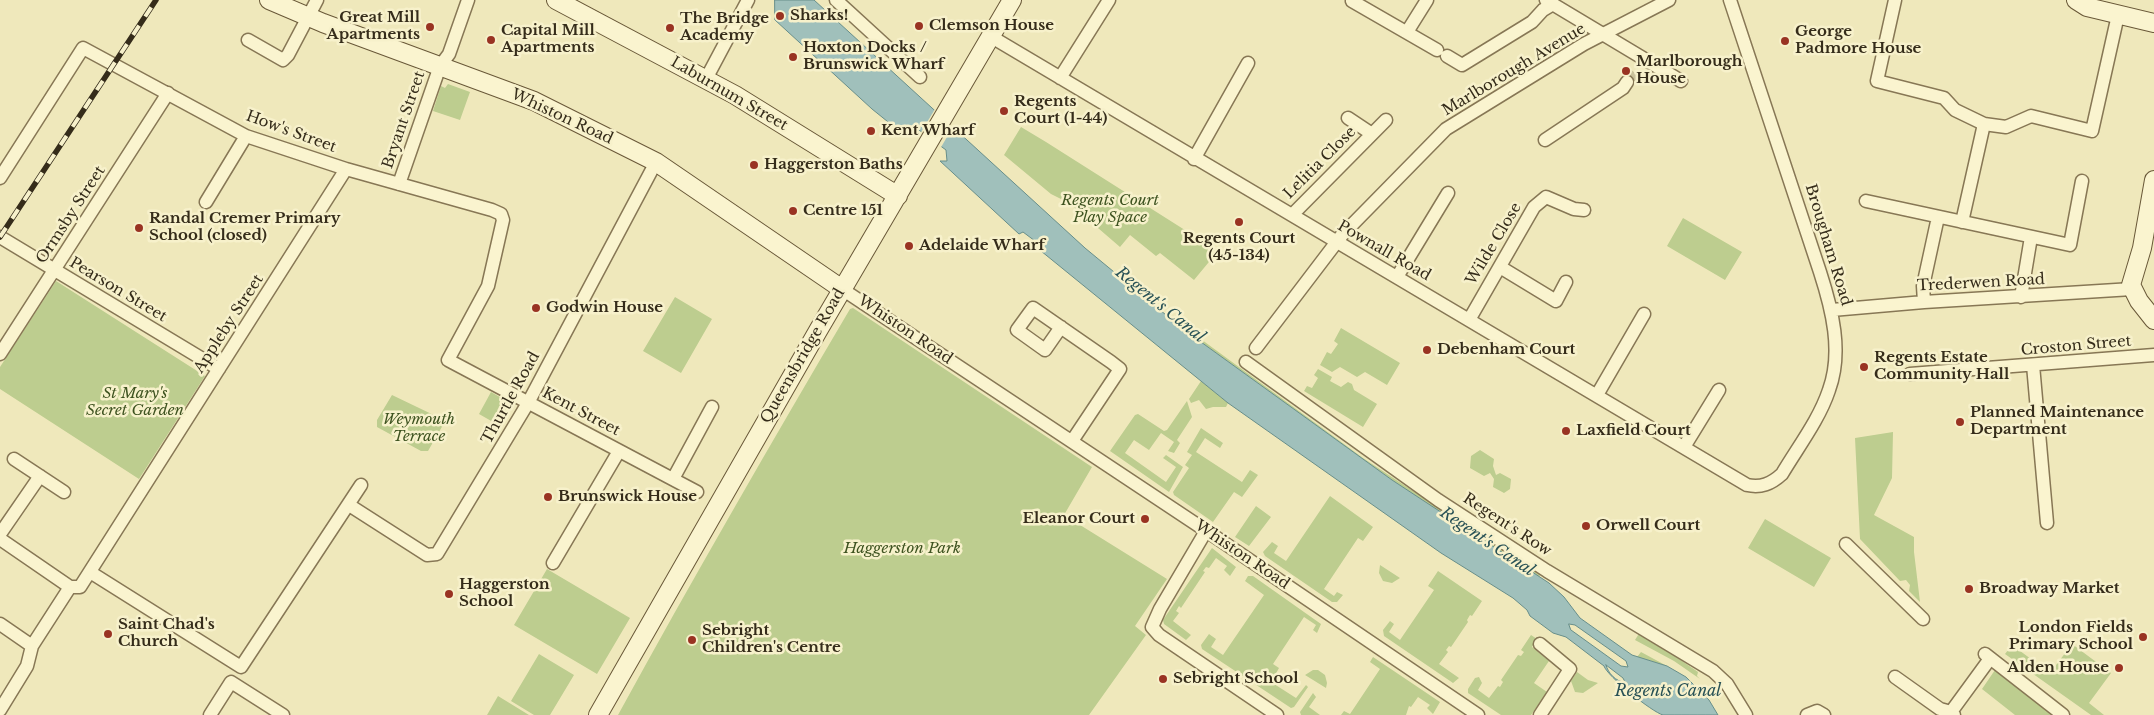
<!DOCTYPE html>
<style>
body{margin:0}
canvas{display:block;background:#efe8bb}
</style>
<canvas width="2154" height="715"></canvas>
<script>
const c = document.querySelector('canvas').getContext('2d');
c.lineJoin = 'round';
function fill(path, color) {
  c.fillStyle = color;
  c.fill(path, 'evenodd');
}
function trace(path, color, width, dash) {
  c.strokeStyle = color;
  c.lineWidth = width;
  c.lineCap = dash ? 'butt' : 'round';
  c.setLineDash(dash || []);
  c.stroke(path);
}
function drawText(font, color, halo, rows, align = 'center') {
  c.font = font + ' "Libre Baskerville",serif';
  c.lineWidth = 5;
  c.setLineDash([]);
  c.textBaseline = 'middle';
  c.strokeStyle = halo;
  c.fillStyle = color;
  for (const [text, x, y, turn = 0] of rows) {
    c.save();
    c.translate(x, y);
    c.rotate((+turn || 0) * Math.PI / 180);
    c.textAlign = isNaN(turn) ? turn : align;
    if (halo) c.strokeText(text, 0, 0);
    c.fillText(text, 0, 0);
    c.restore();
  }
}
fill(new Path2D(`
 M448 84 470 92 460 120 433 111 441 86 445 88Z
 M1021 127 1046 142 1218 251 1194 280 1160 253 1156 256 1130 235 1120 247 1069 203 1051 194 1004 155Z
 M1683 218 1742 252 1725 280 1667 246Z
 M56 281 205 376 139 479 0 389V367Z
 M675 297 712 319 681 373 643 351Z
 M853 308 1092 467 1064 515 1167 579 1135 626 1146 635 1089 715H618C693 578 771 443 850 309Z
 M1168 315 1363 458 1540 575 1539 577 1392 480 1183 329 1167 316Z
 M1341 328 1400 363 1387 385 1365 372 1357 377 1340 367 1332 372 1320 365 1327 352 1331 354 1338 344 1334 341Z
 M1318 369 1332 377 1330 381 1341 387 1348 382 1352 384 1354 390 1377 404 1363 427 1304 391 1307 386 1312 388 1318 378 1314 375Z
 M1201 381 1228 403 1226 407H1213L1206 409 1199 400 1191 403 1189 399Z
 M491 392 512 404 500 426 479 414Z
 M392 395 442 419 443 425 428 451H421L377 427V420Z
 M1187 401 1192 417 1177 440 1180 443 1174 453 1168 451 1174 442 1161 433 1149 450 1134 440 1125 453 1166 482 1176 467 1163 458 1166 455 1183 467 1169 492 1110 451 1135 415 1138 414 1164 431 1167 430Z
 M1201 428 1223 443 1220 448 1205 438 1196 452 1242 482 1250 470 1258 475 1242 497 1234 492 1213 522 1174 495 1173 492 1189 468 1185 465 1192 455 1187 452Z
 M1893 432 1892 478 1874 515 1914 537V552L1920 602 1909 591 1910 585 1906 580 1900 581 1860 539 1855 438Z
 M1480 450 1494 459 1493 466 1496 475 1500 473 1511 479 1510 489 1504 493 1493 487 1494 479 1490 473 1484 476 1470 468 1471 456Z
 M1330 496 1373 527 1363 541 1358 538 1324 589 1334 596 1337 592 1343 595 1337 602H1332L1265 556 1263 552 1272 542 1278 546 1274 553 1286 561Z
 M1256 506 1271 517 1249 546 1235 537Z
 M1765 519 1831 558 1814 587 1748 548Z
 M1212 548 1236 567 1230 576 1224 570 1227 566 1216 558 1209 568 1206 567 1203 571 1205 572 1181 608 1179 606 1176 611 1179 613 1173 621 1191 635 1186 640 1164 624 1163 620Z
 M1380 565 1400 578 1392 583 1383 581 1379 573Z
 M547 569 630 618 597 674 514 625Z
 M1438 571 1482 601 1472 616 1470 615 1467 620 1468 622 1451 647 1449 646 1446 650 1448 652 1439 664 1459 678 1453 683 1384 636 1383 630 1390 621 1394 624 1389 632 1400 640 1434 590 1428 586Z
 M1248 576H1253L1321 624 1317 633 1313 630 1316 625 1304 617 1273 664 1279 668 1271 682 1296 698 1306 685 1308 687 1294 707 1291 708 1202 649 1201 645 1209 634 1216 639 1211 647 1223 655 1264 595 1245 581Z
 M1640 632 1698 672 1697 676 1700 679 1674 661 1635 640Z
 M1531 635 1537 639 1532 647 1549 661 1534 683 1547 692 1531 715H1501L1468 693V689L1475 678 1479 677 1482 683 1478 690 1489 698 1498 686 1500 687 1503 682 1501 680 1518 655 1521 656 1524 652 1521 650Z
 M2072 644 2111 673 2089 703 2104 715H2091L2005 654 2012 645 2050 673Z
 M1641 652 1667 666 1637 657Z
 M539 654 574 675 550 715H534L511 701Z
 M1373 657 1440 702 1433 714 1427 708 1430 705 1418 697 1411 707 1409 706 1406 715H1341L1344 711 1350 714 1380 669 1370 662Z
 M1313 670H1318L1325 675 1327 683 1326 688 1305 675Z
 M1995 670 2057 715H2015L1982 689Z
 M1577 672 1588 680 1598 683 1583 693 1575 692 1571 681Z
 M1313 693 1316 697 1309 707 1320 715H1301L1300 712Z
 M498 696 529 715H487Z`), '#bdcd8f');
const water = new Path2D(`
 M775 0H814L1085 248 1183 329 1392 480 1549 583 1564 597 1580 618 1632 655 1667 666 1686 677 1709 700 1718 715C1705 715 1674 715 1663 715 1652 712 1607 676 1604 666L1566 637 1553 633 1530 616 1527 610 1513 598 1441 553 1228 403 1041 251 1043 247 1023 232 1019 234 940 161H947L946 150 915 127 903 134 872 109 775 20ZM1569 624 1575 625 1626 661 1628 667 1621 666 1571 630ZM1606 665 1623 678 1625 682C1616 682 1608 673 1606 665Z`);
fill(water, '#a0c0bb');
trace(water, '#678e8a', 1);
fill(new Path2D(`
 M935 109 954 125 940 149 920 134Z`), '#efe8bb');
trace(new Path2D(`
 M1627 82 1638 68`), '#cac29b', 12, [12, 6]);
const street = new Path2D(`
 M836 0 920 77
 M1546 0 1681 81
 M1895 0 1877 81 1944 98 1955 110 1984 124 2006 127 2031 116 2092 131 2118 15
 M1352 1 1437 50
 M1407 32 1427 0
 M990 36 1747 485C1761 488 1771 484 1782 474 1798 447 1819 420 1829 390 1843 352 1832 309 1820 272L1730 0
 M248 40 283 60 288 55 317 0
 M1447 56 1462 65 1532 22 1543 10 1553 4
 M1060 78 1109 0
 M706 79 748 0
 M1348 118 1372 134
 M1545 140 1623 88 1627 82
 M1194 159 1248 63
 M0 178 83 48 246 136 346 169 492 210 501 214 503 220 488 286 448 360 697 492
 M399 184 440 66 449 54 468 0
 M1866 201 2070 245 2082 181
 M206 202 246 136
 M1292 215 1386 120
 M1962 222 1984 124
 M0 237 219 369
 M1500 267 1556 301 1566 282
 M1397 277 1448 193
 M842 289 1211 534 1478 715
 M2021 297 2031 237
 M1924 302 1923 286 1938 217
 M1832 310 1924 302 2132 289
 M1469 320 1534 207 1546 197 1574 209 1584 210
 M1061 327 1045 350 1017 330 1033 308 1111 362 1120 369 1072 441
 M1256 348 1342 235 1446 129 1584 44 1669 0
 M0 354 168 93
 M1246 362 1438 500 1547 571 1713 671 1727 684 1746 715
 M2033 365 2047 523
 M1910 374 2154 355
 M1597 395 1644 314
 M1684 447 1719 390
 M14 459 64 492
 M673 479 712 407
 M349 505 427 555 437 554 528 403 656 162
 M1206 531 1160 609 1152 627 1159 635 1277 715
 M0 534 40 476
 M0 539 70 587H80L346 169
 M1846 544 1923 619
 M553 563 619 451
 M90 572 241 667 361 485
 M0 624 32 646
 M1985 654 2063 715
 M1895 677 1940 709 1951 712 1954 715
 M0 710 27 666 32 646 70 587
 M1951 712 1989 660
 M210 715 231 682 283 715
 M1540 715 1570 669 1540 644
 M1807 715 1817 711 1824 715`);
const secondary = new Path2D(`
 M269 0 323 23 534 101 656 162 842 289
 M556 0 735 95 898 196
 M2076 0 2087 7 2154 23
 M2154 180 2142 248 2131 285 2139 301 2154 320
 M598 715 819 329 1012 0`);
trace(street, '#877755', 15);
trace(secondary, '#695838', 20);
trace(street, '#faf4cf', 12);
trace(secondary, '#faf4cf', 18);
const rail = new Path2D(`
 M0 237 156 0`);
trace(rail, '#352c1a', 5.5);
trace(rail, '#f7f1cb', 4, [11]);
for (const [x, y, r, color] of [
 [780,16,5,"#932"],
 [919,26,5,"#932"],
 [430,27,5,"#932"],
 [670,28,5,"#932"],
 [491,40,5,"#932"],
 [1785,41,5,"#932"],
 [793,57,5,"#932"],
 [1626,71,5,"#932"],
 [1004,111,5,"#932"],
 [871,131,5,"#932"],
 [754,165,5,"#932"],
 [793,211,5,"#932"],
 [1239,222,5,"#932"],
 [139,228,5,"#932"],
 [909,246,5,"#932"],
 [536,308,5,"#932"],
 [1427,350,5,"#932"],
 [1864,367,5,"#932"],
 [1960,422,5,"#932"],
 [1566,431,5,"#932"],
 [548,497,5,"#932"],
 [1145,519,5,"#932"],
 [1586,526,5,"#932"],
 [1969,589,5,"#932"],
 [449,594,5,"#932"],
 [108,634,5,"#932"],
 [2143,637,5,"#932"],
 [692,640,5,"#932"],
 [2119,668,5,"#932"],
 [1163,679,5,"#932"]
]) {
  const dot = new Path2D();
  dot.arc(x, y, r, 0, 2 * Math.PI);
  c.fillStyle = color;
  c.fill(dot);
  trace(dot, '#f7f1cb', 2);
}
drawText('bold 15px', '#352c1a', '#f7f1cb', [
 ["Sharks!",790,16],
 ["Great Mill",420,18,"right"],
 ["Apartments",420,35,"right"],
 ["The Bridge",680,19],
 ["Academy",680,36],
 ["Clemson House",929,26],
 ["Capital Mill",501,31],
 ["Apartments",501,48],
 ["George",1795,32],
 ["Padmore House",1795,49],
 ["Hoxton Docks /",803,48],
 ["Brunswick Wharf",803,65],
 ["Marlborough",1636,62],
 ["House",1636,79],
 ["Regents",1014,102],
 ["Court (1-44)",1014,119],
 ["Kent Wharf",881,131],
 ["Haggerston Baths",764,165],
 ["Centre 151",803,211],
 ["Randal Cremer Primary",149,219],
 ["School (closed)",149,236],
 ["Regents Court",1239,239,"center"],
 ["(45-134)",1239,256,"center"],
 ["Adelaide Wharf",919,246],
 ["Godwin House",546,308],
 ["Debenham Court",1437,350],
 ["Regents Estate",1874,358],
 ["Community Hall",1874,375],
 ["Planned Maintenance",1970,413],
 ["Department",1970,430],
 ["Laxfield Court",1576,431],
 ["Brunswick House",558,497],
 ["Eleanor Court",1135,519,"right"],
 ["Orwell Court",1596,526],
 ["Haggerston",459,585],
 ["School",459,602],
 ["Broadway Market",1979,589],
 ["Saint Chad's",118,625],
 ["Church",118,642],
 ["London Fields",2133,628,"right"],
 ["Primary School",2133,645,"right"],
 ["Sebright",702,631],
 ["Children's Centre",702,648],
 ["Alden House",2109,668,"right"],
 ["Sebright School",1173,679]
], 'left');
drawText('15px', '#352c1a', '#f7f1cb', [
 ["Marlborough Avenue",1514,70,-31],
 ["Laburnum Street",729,94,30],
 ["Whiston Road",562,117,25],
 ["Bryant Street",404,120,-71],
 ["How's Street",291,132,20],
 ["Lelitia Close",1320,163,-45],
 ["Ormsby Street",71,215,-57],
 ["Wilde Close",1494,244,-59],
 ["Brougham Road",1828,245,73],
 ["Pownall Road",1384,251,30],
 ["Trederwen Road",1981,283,-3],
 ["Pearson Street",118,290,31],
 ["Appleby Street",229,324,-57],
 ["Whiston Road",905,330,34],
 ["Croston Street",2076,346,-5],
 ["Queensbridge Road",803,356,-60],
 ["Thurtle Road",511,398,-61],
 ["Kent Street",581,412,28],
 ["Regent's Row",1507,525,33],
 ["Whiston Road",1242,555,34]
]);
drawText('italic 15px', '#3e5320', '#f7f1cb', [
 ["Regents Court",1110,201],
 ["Play Space",1110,218],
 ["St Mary's",135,394],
 ["Secret Garden",135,411],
 ["Weymouth",419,420],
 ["Terrace",419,437],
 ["Haggerston Park",902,549]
]);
drawText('italic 16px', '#295256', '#f7f1cb', [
 ["Regent's Canal",1160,305,39],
 ["Regent's Canal",1487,542,34],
 ["Regents Canal",1668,691]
]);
</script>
